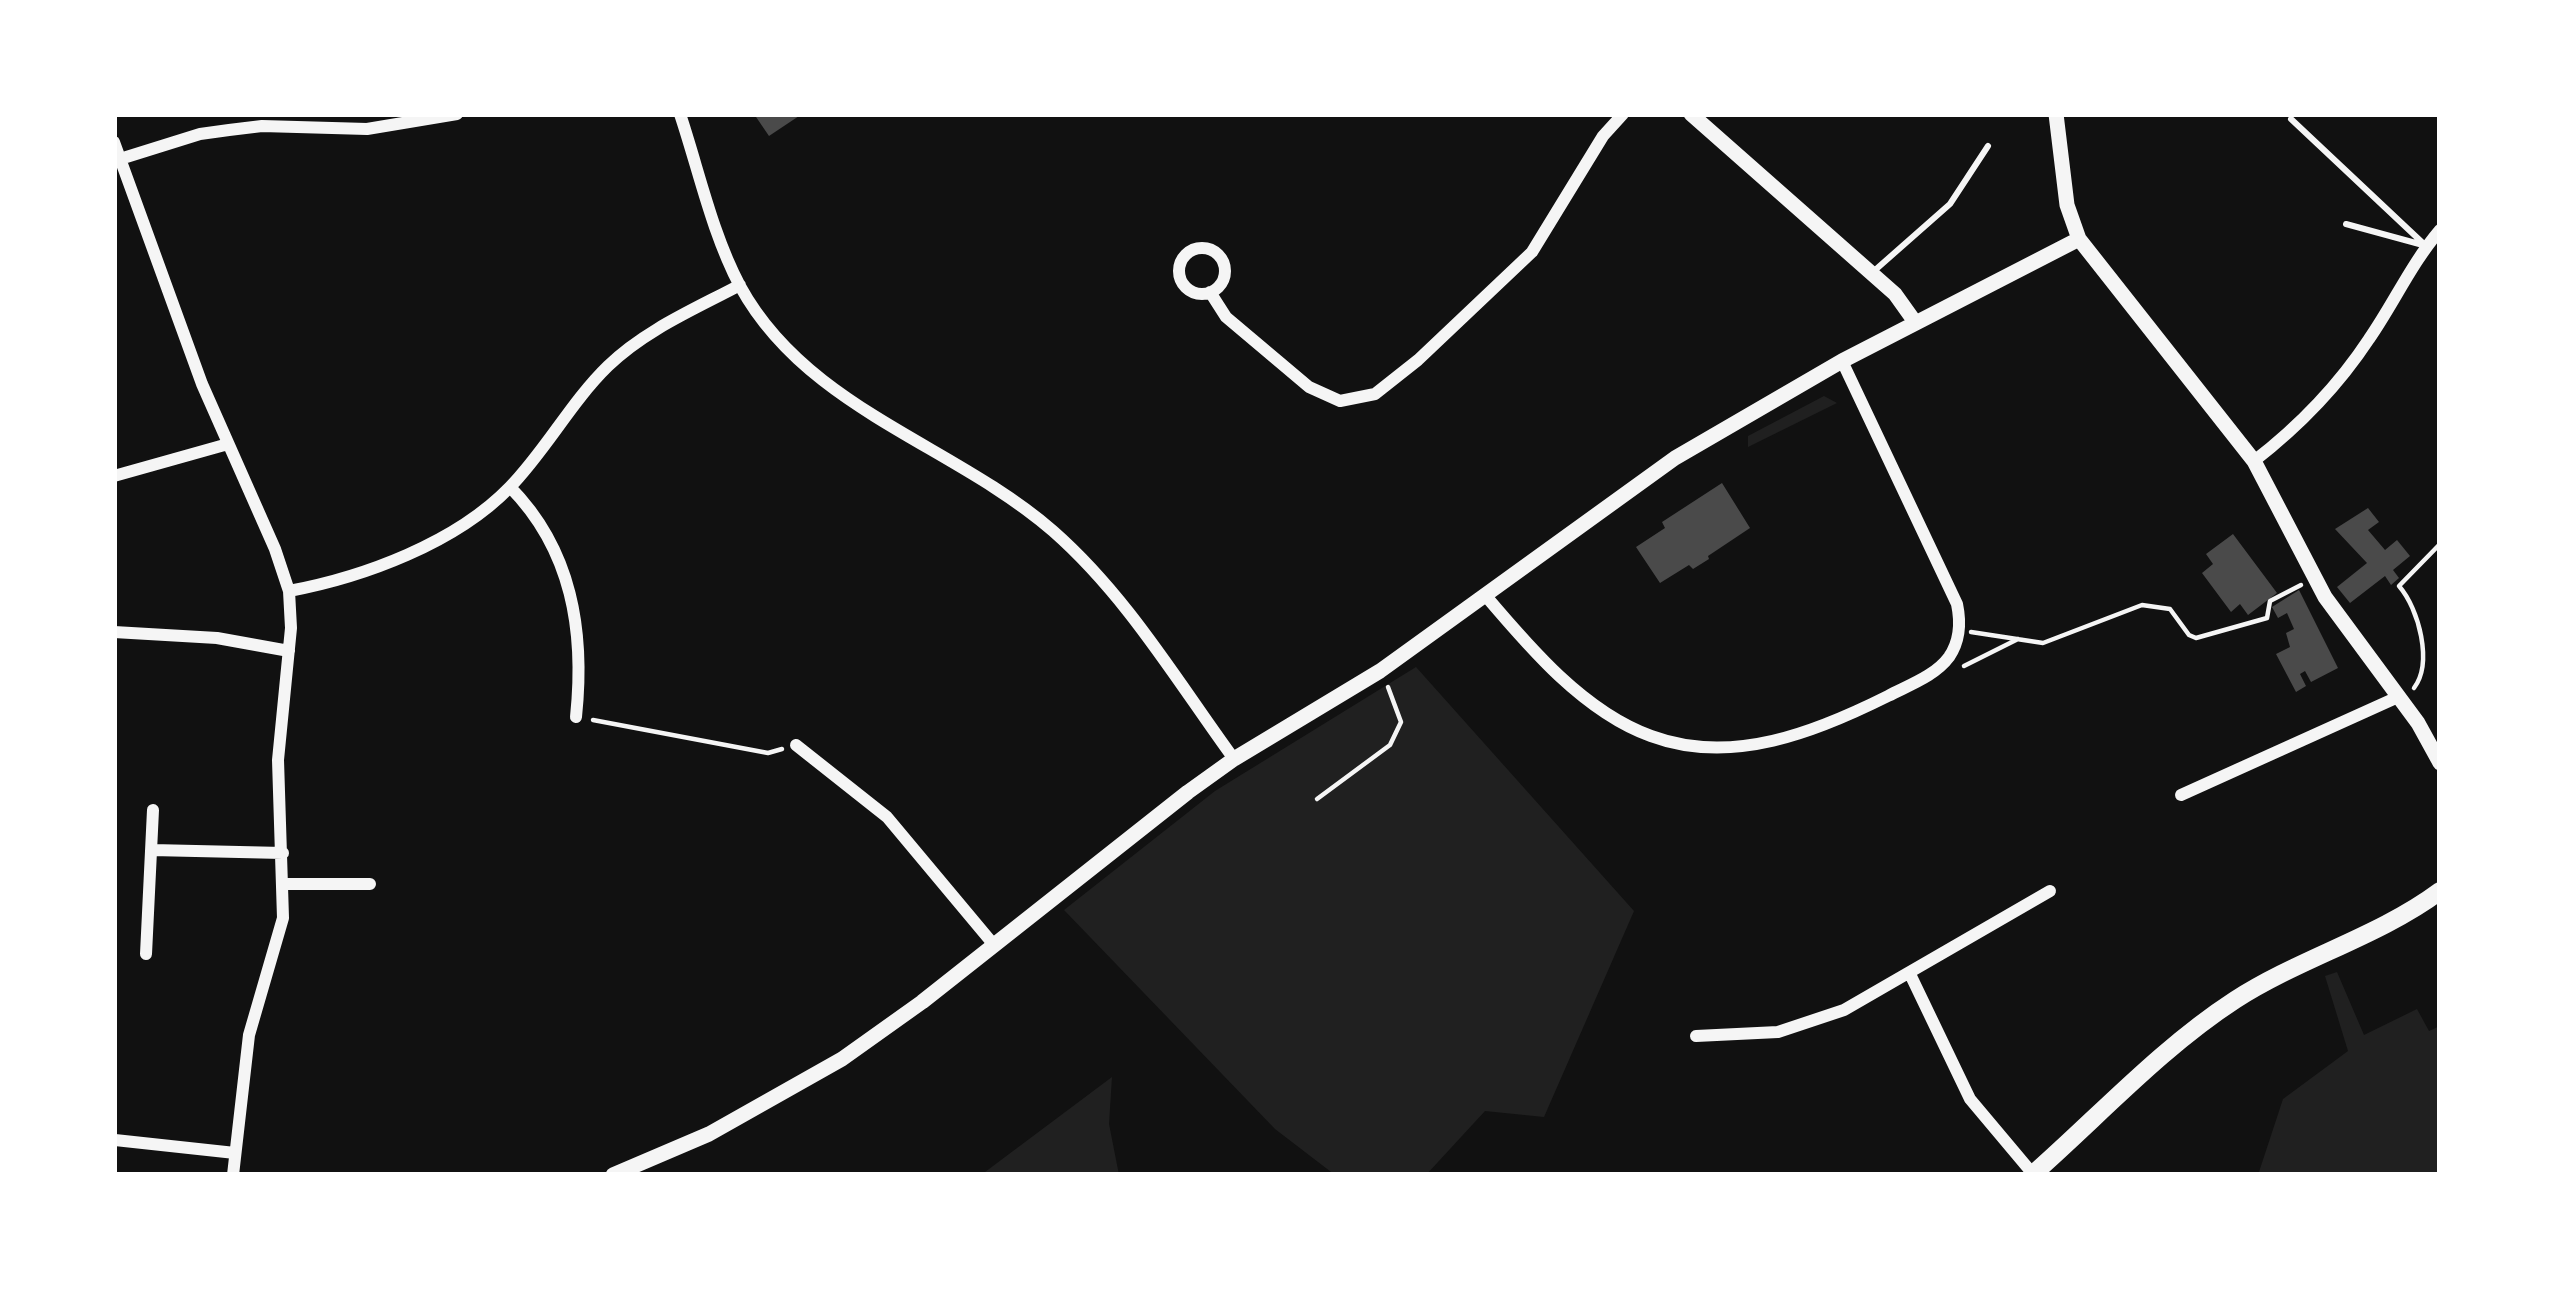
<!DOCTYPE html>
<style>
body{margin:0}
#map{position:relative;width:2554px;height:1289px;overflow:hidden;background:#111;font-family:"Exo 2",sans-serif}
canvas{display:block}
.frame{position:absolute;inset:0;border:117px solid #fff;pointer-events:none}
</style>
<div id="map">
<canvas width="2554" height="1289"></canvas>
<div class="frame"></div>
</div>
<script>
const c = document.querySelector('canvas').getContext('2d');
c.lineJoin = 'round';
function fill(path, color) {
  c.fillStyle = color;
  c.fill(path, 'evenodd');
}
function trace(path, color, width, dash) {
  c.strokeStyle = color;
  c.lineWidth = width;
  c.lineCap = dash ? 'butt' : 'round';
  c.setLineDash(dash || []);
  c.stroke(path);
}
fill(new Path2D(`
 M1824 396 1837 403 1748 447V436Z
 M1416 667 1634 911 1544 1117 1485 1111 1426 1175H1335L1275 1129 1064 910 1215 791Z
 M2337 972 2364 1035 2417 1009 2429 1031 2440 1026V1175H2258L2283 1099 2348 1051 2325 976Z
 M1112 1077 1109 1124 1119 1175H981Z`), '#202020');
fill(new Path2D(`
 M754 114H802L769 136Z
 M1722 483 1750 528 1708 556 1709 559 1693 569 1689 565 1660 583 1636 547 1665 528 1662 522Z
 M2368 508 2379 522 2368 530 2385 550 2397 540 2410 556 2393 570 2399 578 2391 585 2385 576 2350 603 2337 587 2367 563 2335 529Z
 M2233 534 2277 593 2248 615 2240 604 2231 612 2202 573 2213 564 2206 554Z
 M2299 590 2338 668 2311 682 2305 671 2300 674 2306 686 2296 692 2276 654 2290 647 2286 633 2294 629 2287 613 2278 618 2272 607Z`), '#4a4a4a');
trace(new Path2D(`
 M1971 632 2043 643 2142 605 2170 609 2189 635 2196 638 2267 618 2270 601 2301 585
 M1964 666 2018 639
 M2414 688C2433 663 2419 609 2399 586L2440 544
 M593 720 768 753 782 749
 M1317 799 1390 745 1401 722 1388 687`), '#f5f5f5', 4.5);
trace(new Path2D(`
 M2291 119 2426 246
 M2346 224 2423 245
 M1874 271 1950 204 1988 146`), '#f5f5f5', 6);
trace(new Path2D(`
 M680 114C699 171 712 233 740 286 807 409 953 444 1053 531 1127 596 1177 681 1234 759
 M114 142 202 384 275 549 289 591 291 628 278 760 283 918 249 1035 233 1175
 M120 159 200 134 229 130 262 126 367 129 457 114
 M1179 271a23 23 0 1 1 46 0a23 23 0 1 1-46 0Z
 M1210 292 1226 317 1309 387 1340 401 1375 394 1418 360 1532 252 1603 136 1623 114
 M2254 461C2298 427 2338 386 2369 339 2394 303 2411 264 2440 230
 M114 476 228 444
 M510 487C572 550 585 631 576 717
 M289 591C364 577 456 543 510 487 546 450 571 402 608 366 645 330 695 309 740 285
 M1485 595C1529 647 1584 712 1651 736 1732 766 1816 732 1888 696 1909 685 1935 676 1949 657 1960 641 1961 623 1957 604L1842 361
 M114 632 217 638 289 651
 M796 745 887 817 994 945
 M2181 795 2398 697
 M152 850 283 853
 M284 884H370
 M146 954 153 810
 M1910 974 1970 1099 2033 1174
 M1696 1036 1778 1032 1844 1010 2050 891
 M115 1140 235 1153`), '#f5f5f5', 12);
trace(new Path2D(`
 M1691 114 1895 294 1915 322
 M2056 114 2067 205 2079 239 2254 461 2325 597 2418 723 2440 763
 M613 1175 709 1134 842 1059 922 1002 1188 792 1234 759 1380 671 1675 458 1842 361 2079 239`), '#f5f5f5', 15);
trace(new Path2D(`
 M2032 1175C2098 1117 2161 1048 2235 1000 2300 958 2378 937 2440 891`), '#f5f5f5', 18);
</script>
